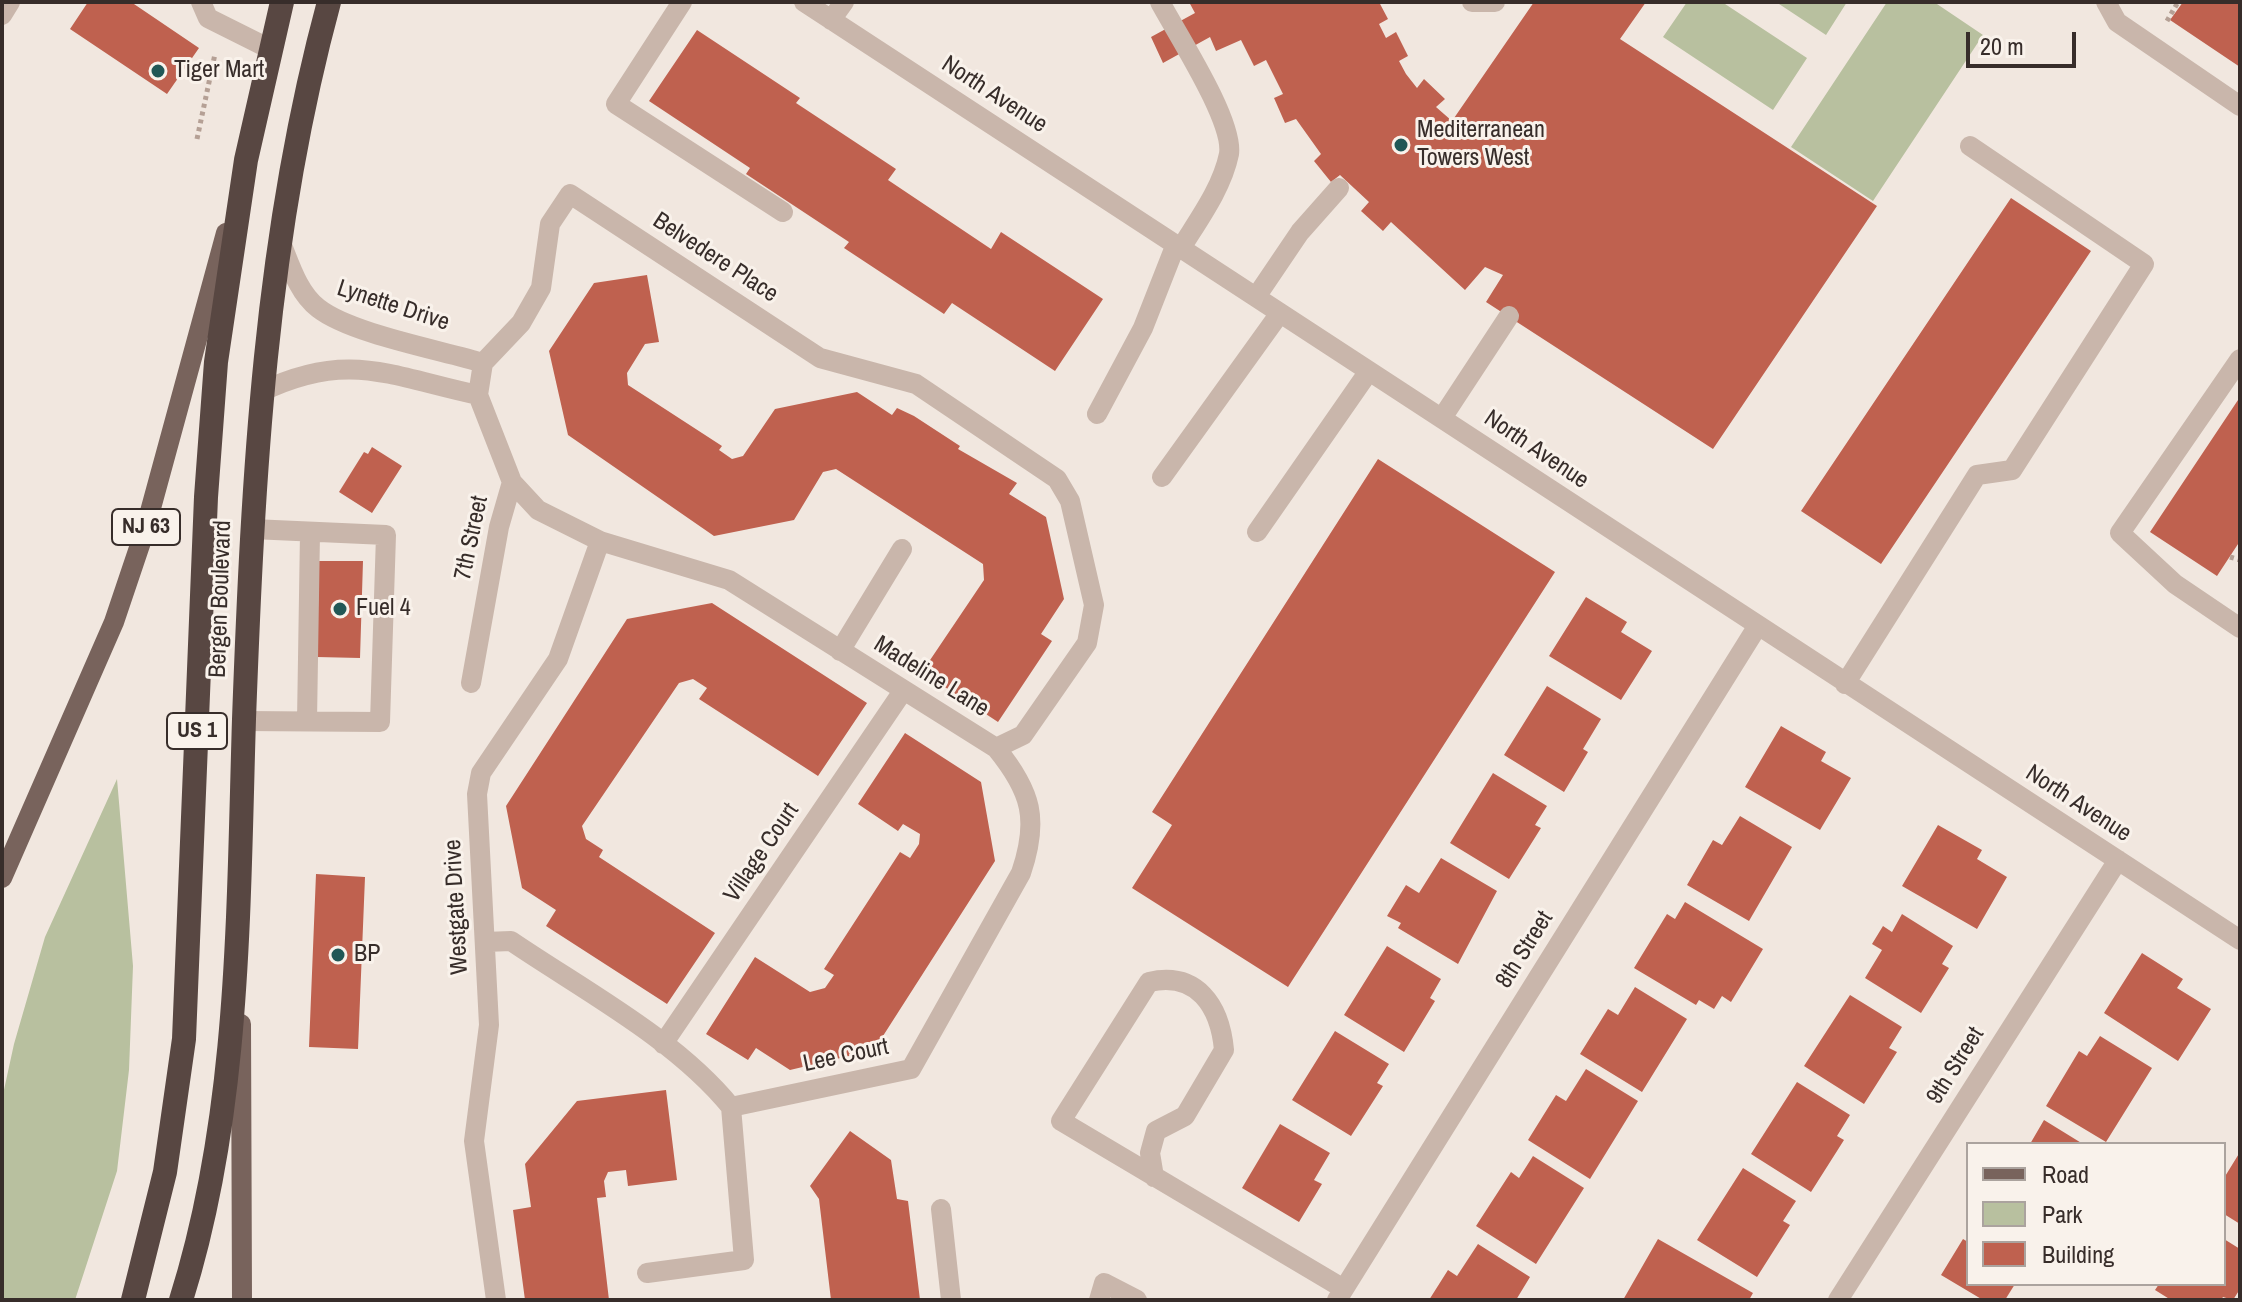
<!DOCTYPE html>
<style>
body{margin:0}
#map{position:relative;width:2242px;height:1302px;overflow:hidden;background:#f1e7df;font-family:"Archivo Narrow",sans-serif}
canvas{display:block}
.frame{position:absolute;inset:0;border:4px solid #372d2a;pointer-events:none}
.legend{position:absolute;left:1966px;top:1142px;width:260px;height:144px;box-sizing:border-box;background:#f9f2eb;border:2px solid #aba39e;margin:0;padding:10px 14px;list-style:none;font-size:24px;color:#372d2a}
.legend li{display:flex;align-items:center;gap:16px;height:40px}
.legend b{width:40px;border:2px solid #aba39e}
.scale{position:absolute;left:1966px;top:32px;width:110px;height:36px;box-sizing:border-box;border:4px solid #372d2a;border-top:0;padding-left:10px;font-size:24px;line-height:28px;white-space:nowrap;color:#372d2a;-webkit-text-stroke:6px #f9f2eb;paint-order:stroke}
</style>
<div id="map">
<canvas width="2242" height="1302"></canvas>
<div class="frame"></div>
<ul class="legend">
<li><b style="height:10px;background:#78635c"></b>Road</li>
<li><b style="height:22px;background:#b8c09f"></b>Park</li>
<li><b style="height:22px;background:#bf614f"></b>Building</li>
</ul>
<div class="scale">20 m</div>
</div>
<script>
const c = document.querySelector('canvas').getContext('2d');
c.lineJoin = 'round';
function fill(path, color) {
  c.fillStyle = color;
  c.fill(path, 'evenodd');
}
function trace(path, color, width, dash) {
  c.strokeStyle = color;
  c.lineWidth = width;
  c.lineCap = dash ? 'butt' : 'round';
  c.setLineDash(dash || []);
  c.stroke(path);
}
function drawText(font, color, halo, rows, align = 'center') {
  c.font = font + ' "Archivo Narrow",sans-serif';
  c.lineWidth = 6;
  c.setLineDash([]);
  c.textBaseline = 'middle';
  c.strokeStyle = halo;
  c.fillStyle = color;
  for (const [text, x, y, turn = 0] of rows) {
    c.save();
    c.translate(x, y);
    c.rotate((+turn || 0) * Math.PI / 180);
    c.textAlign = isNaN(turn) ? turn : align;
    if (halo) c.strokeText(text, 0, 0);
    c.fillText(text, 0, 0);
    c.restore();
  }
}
fill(new Path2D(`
 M1687 2H1722L1807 58 1773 110 1663 37Z
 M1776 2H1847L1826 35Z
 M1887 2H1934L1983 35 1873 201 1791 147Z
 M117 779 133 966 129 1070 117 1171 75 1300H2V1099L14 1044 45 937Z`), '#b8c09f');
fill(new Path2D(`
 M88 2H131L199 48 167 94 70 29Z
 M1189 2H1379L1388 19 1379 24 1386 38 1396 32 1408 56 1399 61 1406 74 1417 88 1424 79 1445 99 1436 107 1452 121 1534 2H1646L1620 39 1877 206 1713 449 1486 302 1503 275 1485 267 1465 290 1391 222 1383 231 1361 211 1369 202 1340 175 1331 182 1314 161 1321 154 1296 119 1285 123 1274 98 1283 94 1266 60 1254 66 1241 40 1216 51 1210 37 1163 63 1151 37 1195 13Z
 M2183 2H2240V67L2170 20Z
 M697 30 800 98 796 103 896 169 888 180 991 249 1001 232 1103 299 1055 371 952 303 944 314 844 248 849 242 746 174 750 168 649 101Z
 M2011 198 2091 251 1881 564 1801 511Z
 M647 275 659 342 645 344 627 373 628 385 722 446 719 450 732 459 743 456 775 409 857 392 892 415 897 408 914 416 960 446 958 449 1017 483 1009 494 1046 517 1064 599 1041 634 1052 641 998 722 922 672 984 580 983 564 836 469 823 472 794 520 714 536 568 435 549 351 594 283Z
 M2240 397V541L2217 576 2150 532Z
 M372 447 402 466 372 513 339 492 364 452 368 454Z
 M1378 459 1555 572 1288 987 1132 888 1172 825 1152 812Z
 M319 561H363L360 658 317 657Z
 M1586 597 1627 622 1621 632 1652 651 1621 700 1549 656Z
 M712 603 867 703 818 776 699 699 707 688 693 679 679 683 582 826 586 839 603 850 599 857 715 933 667 1004 546 926 556 910 522 888 506 806 627 619Z
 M1547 686 1601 719 1583 749 1588 752 1564 792 1504 755Z
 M1781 726 1826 752 1821 761 1851 778 1820 830 1745 787Z
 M905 733 981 782 995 861 874 1050 790 1070 756 1048 748 1060 706 1034 755 957 810 992 825 988 834 975 824 969 900 852 910 858 919 844 920 834 903 824 898 831 858 804Z
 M1493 773 1547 806 1535 825 1541 828 1509 879 1450 843Z
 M1740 816 1792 847 1749 921 1687 885 1713 840 1722 845Z
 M1938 825 1982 850 1977 859 2007 877 1977 929 1902 886Z
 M1441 858 1497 891 1458 964 1398 928 1401 923 1387 916 1406 885 1419 893Z
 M316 874 365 877 358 1049 309 1047Z
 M1685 902 1763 949 1731 1002 1722 996 1714 1009 1699 1000 1696 1005 1634 968 1667 914 1675 919Z
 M1902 914 1953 946 1942 964 1949 968 1921 1013 1865 978 1882 950 1872 944 1883 926 1892 932Z
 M1387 946 1441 979 1430 998 1435 1001 1404 1052 1344 1015Z
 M2142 953 2183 979 2177 988 2211 1009 2178 1061 2104 1013Z
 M1635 987 1687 1019 1642 1092 1580 1054 1608 1009 1618 1015Z
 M1850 995 1902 1027 1889 1048 1897 1052 1864 1104 1804 1066Z
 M1335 1031 1389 1064 1377 1083 1383 1086 1351 1136 1292 1100Z
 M2100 1036 2152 1068 2106 1142 2046 1106 2079 1051 2087 1056Z
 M1586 1069 1638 1101 1590 1179 1528 1140 1556 1095 1566 1101Z
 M1797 1082 1850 1115 1837 1136 1844 1140 1811 1192 1751 1154Z
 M666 1090 677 1180 628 1186 626 1170 608 1172 604 1181 606 1197 597 1198 609 1300H525L513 1210 531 1207 525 1164 577 1101Z
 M2044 1120 2083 1144H2030Z
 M1280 1124 1330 1153 1314 1180 1322 1184 1299 1222 1242 1188Z
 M850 1131 891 1160 897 1199 908 1201 920 1300H831L819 1199 810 1186Z
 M2240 1152V1224L2224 1214V1178Z
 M1533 1156 1584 1188 1536 1264 1476 1226 1511 1172 1519 1178Z
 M1743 1168 1796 1201 1783 1221 1790 1225 1757 1277 1697 1240Z
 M1658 1239 1753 1293 1749 1300H1623Z
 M1963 1239 1968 1242V1284H2015L2005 1300H1983L1941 1275Z
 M2224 1239 2240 1249V1289L2233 1300 2223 1297 2221 1300H2171L2155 1290 2159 1284H2224Z
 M1478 1244 1530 1277 1516 1300H1429L1448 1270 1457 1276Z`), '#bf614f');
trace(new Path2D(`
 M2167 21 2178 2
 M197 139 215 54
 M2230 557 2240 560`), '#b5a095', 5, [4, 4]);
trace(new Path2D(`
 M201 2 208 18 270 49
 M682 2 616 104 783 212
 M804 2 2240 940
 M1160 2C1177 34 1234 121 1229 154 1222 188 1199 219 1181 248
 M1472 2H1495
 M2106 2 2117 22 2240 106
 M2 15 10 2
 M831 20 844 2
 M279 238C289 261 297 292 318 308 351 334 441 350 483 363
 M1256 297 1300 232 1339 188
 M2240 359 2120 533 2175 584 2240 628
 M483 363 521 323 541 288 550 224 570 194 820 358 916 384 1057 479 1070 501 1094 605 1087 643 1023 735 996 748 729 580 600 541 538 510 512 482
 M261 392C348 350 389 376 478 395
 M1097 414 1143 328 1176 244
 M1442 418 1509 316
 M1162 477 1280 313
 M1257 532 1369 371
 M840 651 902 549
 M471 683 499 527 512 482 478 395 483 363
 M1845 684 1977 475 2012 470 2144 264 1970 146
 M244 721 380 722 386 535 252 529
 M307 721 310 533
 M485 942 511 941C583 990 676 1039 731 1107
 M663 1044 903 691
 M731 1107 911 1069 1021 873C1039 820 1032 792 996 748
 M1154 1177 1150 1153 1156 1131 1185 1116 1224 1050C1220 1006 1197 971 1149 982L1061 1121 1344 1289
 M941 1209 951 1300
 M647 1273 744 1260 731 1107
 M496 1300 474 1141 489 1025 477 794 481 773 558 659 600 541
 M1099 1300 1104 1283 1137 1300
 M1337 1300 1757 627
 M1838 1300 2118 860`), '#c9b6ab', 20);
trace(new Path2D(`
 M2 878 114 622 145 530 226 233
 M241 1024 242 1300`), '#78635c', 20);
trace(new Path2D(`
 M133 1300 165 1172 184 1039 206 497 216 362 246 160 282 2
 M181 1300C240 1113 238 914 244 719 253 477 265 237 329 2`), '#584742', 24);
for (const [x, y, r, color] of [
 [158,71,8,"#215756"],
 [1401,145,8,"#215756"],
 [340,609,8,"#215756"],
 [338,955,8,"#215756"]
]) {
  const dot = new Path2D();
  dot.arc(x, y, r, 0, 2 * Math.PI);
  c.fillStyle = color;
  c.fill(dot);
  trace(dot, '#f9f2eb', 3);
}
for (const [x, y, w] of [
 [146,527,68],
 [197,731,60]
]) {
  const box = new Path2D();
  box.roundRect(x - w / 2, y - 18, w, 36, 6);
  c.fillStyle = '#f9f2eb';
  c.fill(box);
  trace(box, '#372d2a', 2);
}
drawText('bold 22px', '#372d2a', null, [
 ["NJ 63",146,527],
 ["US 1",197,731]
]);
drawText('24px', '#372d2a', '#f9f2eb', [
 ["Tiger Mart",174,71],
 ["Mediterranean",1417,131],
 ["Towers West",1417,159],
 ["Fuel 4",356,609],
 ["BP",354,955]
], 'left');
drawText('24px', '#372d2a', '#f9f2eb', [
 ["North Avenue",994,95,33],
 ["Belvedere Place",715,258,33],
 ["Lynette Drive",393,306,18],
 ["North Avenue",1536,450,34],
 ["7th Street",472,538,-78],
 ["Bergen Boulevard",221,599,-88],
 ["Madeline Lane",931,677,32],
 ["North Avenue",2078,804,33],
 ["Village Court",762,853,-56],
 ["Westgate Drive",457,907,-93],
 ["8th Street",1525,950,-58],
 ["Lee Court",846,1056,-12],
 ["9th Street",1956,1066,-58]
]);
</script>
